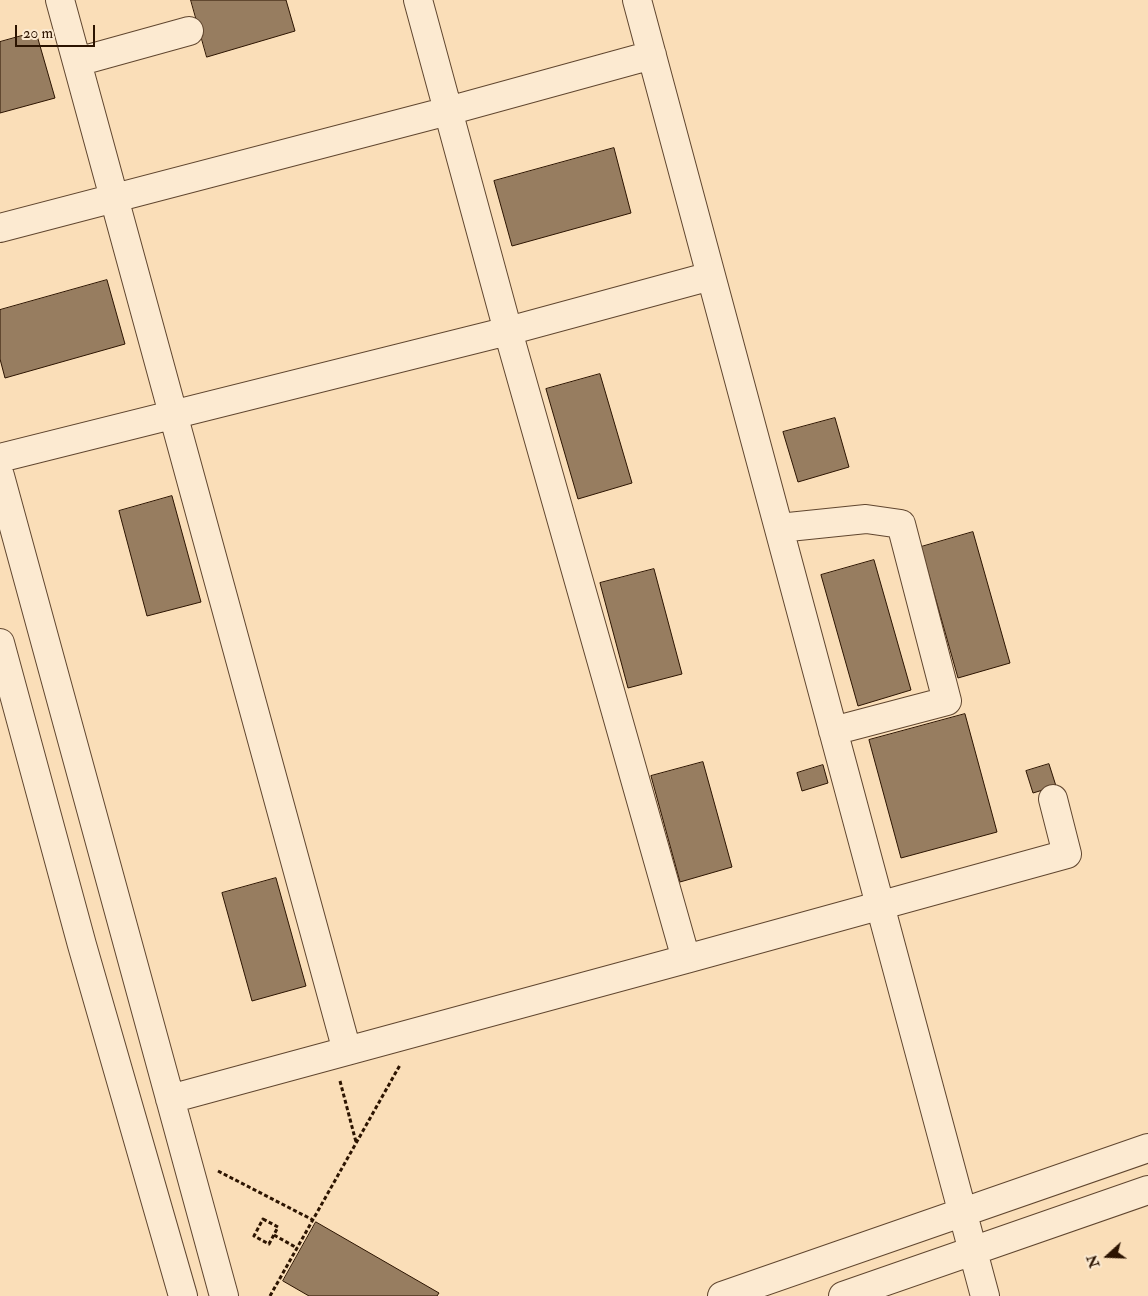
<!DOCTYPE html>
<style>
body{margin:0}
#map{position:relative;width:1148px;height:1296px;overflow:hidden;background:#fadeb8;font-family:"IM FELL Double Pica",serif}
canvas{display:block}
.north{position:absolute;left:1083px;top:1231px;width:50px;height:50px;-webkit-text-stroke:4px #fcead1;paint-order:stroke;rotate:250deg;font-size:14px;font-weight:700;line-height:20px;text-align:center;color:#2c1401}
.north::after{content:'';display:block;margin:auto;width:18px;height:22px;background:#2c1401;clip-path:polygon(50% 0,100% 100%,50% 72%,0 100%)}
.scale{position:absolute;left:15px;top:25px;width:80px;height:22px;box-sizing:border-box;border:2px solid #2c1401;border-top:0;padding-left:6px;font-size:15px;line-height:18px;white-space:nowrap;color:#2c1401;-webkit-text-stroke:4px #fcead1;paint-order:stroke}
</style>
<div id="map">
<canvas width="1148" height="1296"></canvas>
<div class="north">N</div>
<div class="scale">20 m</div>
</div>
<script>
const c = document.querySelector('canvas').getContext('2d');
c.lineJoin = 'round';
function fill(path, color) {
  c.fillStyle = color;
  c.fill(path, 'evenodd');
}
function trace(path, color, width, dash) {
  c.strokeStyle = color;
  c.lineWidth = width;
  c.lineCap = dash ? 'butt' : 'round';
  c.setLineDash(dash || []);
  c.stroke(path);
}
const building = new Path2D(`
 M191 0H286L295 31 207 57Z
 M36 32 55 98 0 113V42Z
 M614 148 631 213 512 246 494 181Z
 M107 280 125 344 5 378 0 359V310Z
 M600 374 632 483 578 499 546 389Z
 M835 418 849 467 798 482 783 432Z
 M172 496 201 602 147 616 119 511Z
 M973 532 1010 663 958 678 921 547Z
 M874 560 911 690 858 706 821 575Z
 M654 569 682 674 628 688 600 583Z
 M965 714 997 832 901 858 869 740Z
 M703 762 732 867 680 882 651 776Z
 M1049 764 1056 786 1033 793 1026 771Z
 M823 765 828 783 802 791 797 773Z
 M276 878 306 986 252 1001 222 893Z
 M316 1222 439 1293 437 1296H309L283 1281Z`);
fill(building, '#977d60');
trace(building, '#2c1401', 1);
const minor = new Path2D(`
 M60 0 347 1051
 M637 0 985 1296
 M77 62 189 31
 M0 228 448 111 652 55
 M0 458 508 331 711 276
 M0 476 224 1296
 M779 528 866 519 901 524 947 701 833 731
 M0 643 82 945 183 1296
 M686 959 1067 854 1053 799
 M170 1099 686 959 508 331 418 0
 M722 1296 1148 1148
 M843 1296 1148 1190`);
trace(minor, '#60462f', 30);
trace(new Path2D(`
 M340 1081 356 1142
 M218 1171 313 1220
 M263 1219 278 1227 269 1244 254 1236Z
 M274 1235 297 1248
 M270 1296 400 1065`), '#2c1401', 3, [4, 2.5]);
trace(minor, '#fcead1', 28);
</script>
